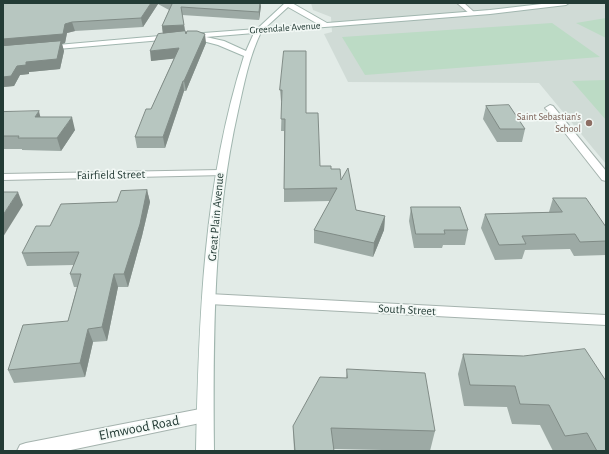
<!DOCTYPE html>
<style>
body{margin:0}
#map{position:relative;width:609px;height:454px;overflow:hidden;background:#e2ebe7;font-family:"Alegreya Sans",sans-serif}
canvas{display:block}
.frame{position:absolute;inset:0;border:4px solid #233b35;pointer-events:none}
</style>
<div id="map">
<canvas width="609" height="454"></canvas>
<div class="frame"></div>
</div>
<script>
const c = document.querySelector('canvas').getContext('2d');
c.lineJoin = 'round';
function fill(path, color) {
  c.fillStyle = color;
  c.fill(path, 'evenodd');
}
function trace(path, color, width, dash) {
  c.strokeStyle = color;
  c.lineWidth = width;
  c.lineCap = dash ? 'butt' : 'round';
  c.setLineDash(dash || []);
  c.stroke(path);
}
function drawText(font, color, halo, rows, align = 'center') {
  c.font = font + ' "Alegreya Sans",sans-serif';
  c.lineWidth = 3.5;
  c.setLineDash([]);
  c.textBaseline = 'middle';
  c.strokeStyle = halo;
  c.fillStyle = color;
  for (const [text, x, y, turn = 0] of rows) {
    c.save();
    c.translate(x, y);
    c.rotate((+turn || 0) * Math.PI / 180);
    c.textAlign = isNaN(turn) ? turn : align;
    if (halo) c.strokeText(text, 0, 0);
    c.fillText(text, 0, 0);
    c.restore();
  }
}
fill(new Path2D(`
 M311 3H606V164L539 83 348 82 324 34 332 32 331 17 313 10Z`), '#d0dbd6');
fill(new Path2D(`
 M606 18V38L576 23Z
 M552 23 600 57 365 75 342 37Z
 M606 80V120L572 81Z`), '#bcdbc5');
const service = new Path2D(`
 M457 3H464L475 13 470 14Z`);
const minor = new Path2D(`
 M550 105 553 106 606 171V181L602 180 547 110 545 108Z
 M220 170 224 171 225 173 224 175 3 180V174Z
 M205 408 211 410 213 415 211 420 205 422 66 451H17L20 445 26 443Z`);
const tertiary = new Path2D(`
 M209 294 606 315V325L209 304 204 303 202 299 204 295Z`);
const secondary = new Path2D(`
 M285 3H292L327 23 490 10 550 3H569L566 5 490 14 261 32C249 57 244 84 238 111 213 222 213 337 214 451H196C199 318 203 184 244 56L218 45 199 40V37L190 38 186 36 190 34 257 29ZM288 7 318 24 265 28ZM254 33 246 51 224 41 206 37Z
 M171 35H174V39L46 50 42 48 46 46Z`);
trace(service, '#a5b3ae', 2);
trace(minor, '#a5b3ae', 2);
trace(tertiary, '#a5b3ae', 2);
trace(secondary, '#a1b6af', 2);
fill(service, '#fff');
fill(minor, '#fff');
fill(tertiary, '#fff');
fill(secondary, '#fff');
fill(new Path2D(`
 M3 3H260L261 6 259 20 182 15 186 34 206 43 186 91H184L165 148H137L135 137 151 109 174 58 151 61 163 33 162 26 169 10 158 4 143 27 75 31 67 33 65 43 62 44 64 51 60 69 29 72V74L20 75 14 86 3 87Z
 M284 51 306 113 320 166 331 169 341 180 356 210 385 216 384 230 373 257 314 243V230L330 201 284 202V131H281L282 101H281L280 90Z
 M486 106 525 129 522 142H497L483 119Z
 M3 112 40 117 75 130 61 151 22 150V149H3Z
 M147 190 150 202 142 236 128 287H118L107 341 93 342 85 377 14 383 8 370 68 321 77 287H74L70 274 74 265 27 266 22 253 50 226 117 202Z
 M553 198 606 227V255L574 256 570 249 525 250 522 259 495 260 481 228 485 214 549 212Z
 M411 207 468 230 465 245H443L442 248H414L409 221Z
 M463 354 523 356 606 451H553L540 425 512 424 507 407 464 406 458 374Z
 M347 369 435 431 430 451 334 449V451H294L293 426 346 378Z`), '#9daaa5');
fill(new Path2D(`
 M151 3H158V4L143 27 141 18Z
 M260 3 261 6 259 20V12Z
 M72 22 75 31 67 33 65 43 62 44 64 51 60 69 29 72V74L20 75 14 86 3 87V77L17 66 3 49V39Z
 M184 25 185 33 163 35 162 26Z
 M205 34 206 43 186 91 184 81Z
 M179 48 180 58 151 61 150 51Z
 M183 81 184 91 165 148 163 137Z
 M39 111 42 124 35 117Z
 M72 117 75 130 61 151 57 138Z
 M147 190 150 202 142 236 128 287 124 274Z
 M18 192 23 205 3 237V215Z
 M385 216 384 230 373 257 374 243Z
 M114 274 118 287 107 341 102 327Z
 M88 329 93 342 85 377 80 363Z`), '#808b86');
const building = new Path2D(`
 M3 3H151L141 18 72 22 65 24 63 34 3 39Z
 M170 3H260L259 12 181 7 184 25 162 26 172 4Z
 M185 31 186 34 187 31H197L205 34 184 81H183L163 137H135L146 109H151L179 48 150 51 158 34Z
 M61 41 57 59 26 62V65L17 66 11 76 3 77V46Z
 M284 51H306V113H318L320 166H331V169H340L341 180 348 168 356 210 385 216 374 243 314 230 337 188 284 189 285 119H281L282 90H280Z
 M509 105 525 129H500L486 106Z
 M39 111 35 117H72L57 138H18L19 136H3V112Z
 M147 190 140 224 124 274H114L102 327 88 329 80 363 8 370 23 325 68 321 81 274H70L79 252 22 253 36 226H50L61 204 117 202 121 191Z
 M3 192H18L3 215Z
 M553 198H586L606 227V241L580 242 575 234 522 236 526 244 499 245 485 214 562 212Z
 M411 207H460L468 230H444L445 234H416Z
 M585 349 606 381V451H597L587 433 565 436 549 405 520 404 515 386 470 385 463 354 523 356Z
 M347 369 425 373 435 431 331 428 334 451H295L293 426 320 377 347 378Z`);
fill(building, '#b7c6c0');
trace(building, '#808b86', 1);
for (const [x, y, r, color] of [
 [589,123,4,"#8d6e63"]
]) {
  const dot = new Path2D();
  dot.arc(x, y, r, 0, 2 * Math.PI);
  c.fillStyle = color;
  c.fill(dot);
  trace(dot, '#f2f8f5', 1.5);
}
drawText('10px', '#233b35', '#f2f8f5', [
 ["Greendale Avenue",285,28,-4]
]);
drawText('10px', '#785e54', '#f2f8f5', [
 ["Saint Sebastian's",581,117],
 ["School",581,129]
], 'right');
drawText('12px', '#233b35', '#f2f8f5', [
 ["Fairfield Street",111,175,-1],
 ["Great Plain Avenue",216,217,-85],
 ["South Street",407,310,3]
]);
drawText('14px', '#233b35', '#f2f8f5', [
 ["Elmwood Road",139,428,-11]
]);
</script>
